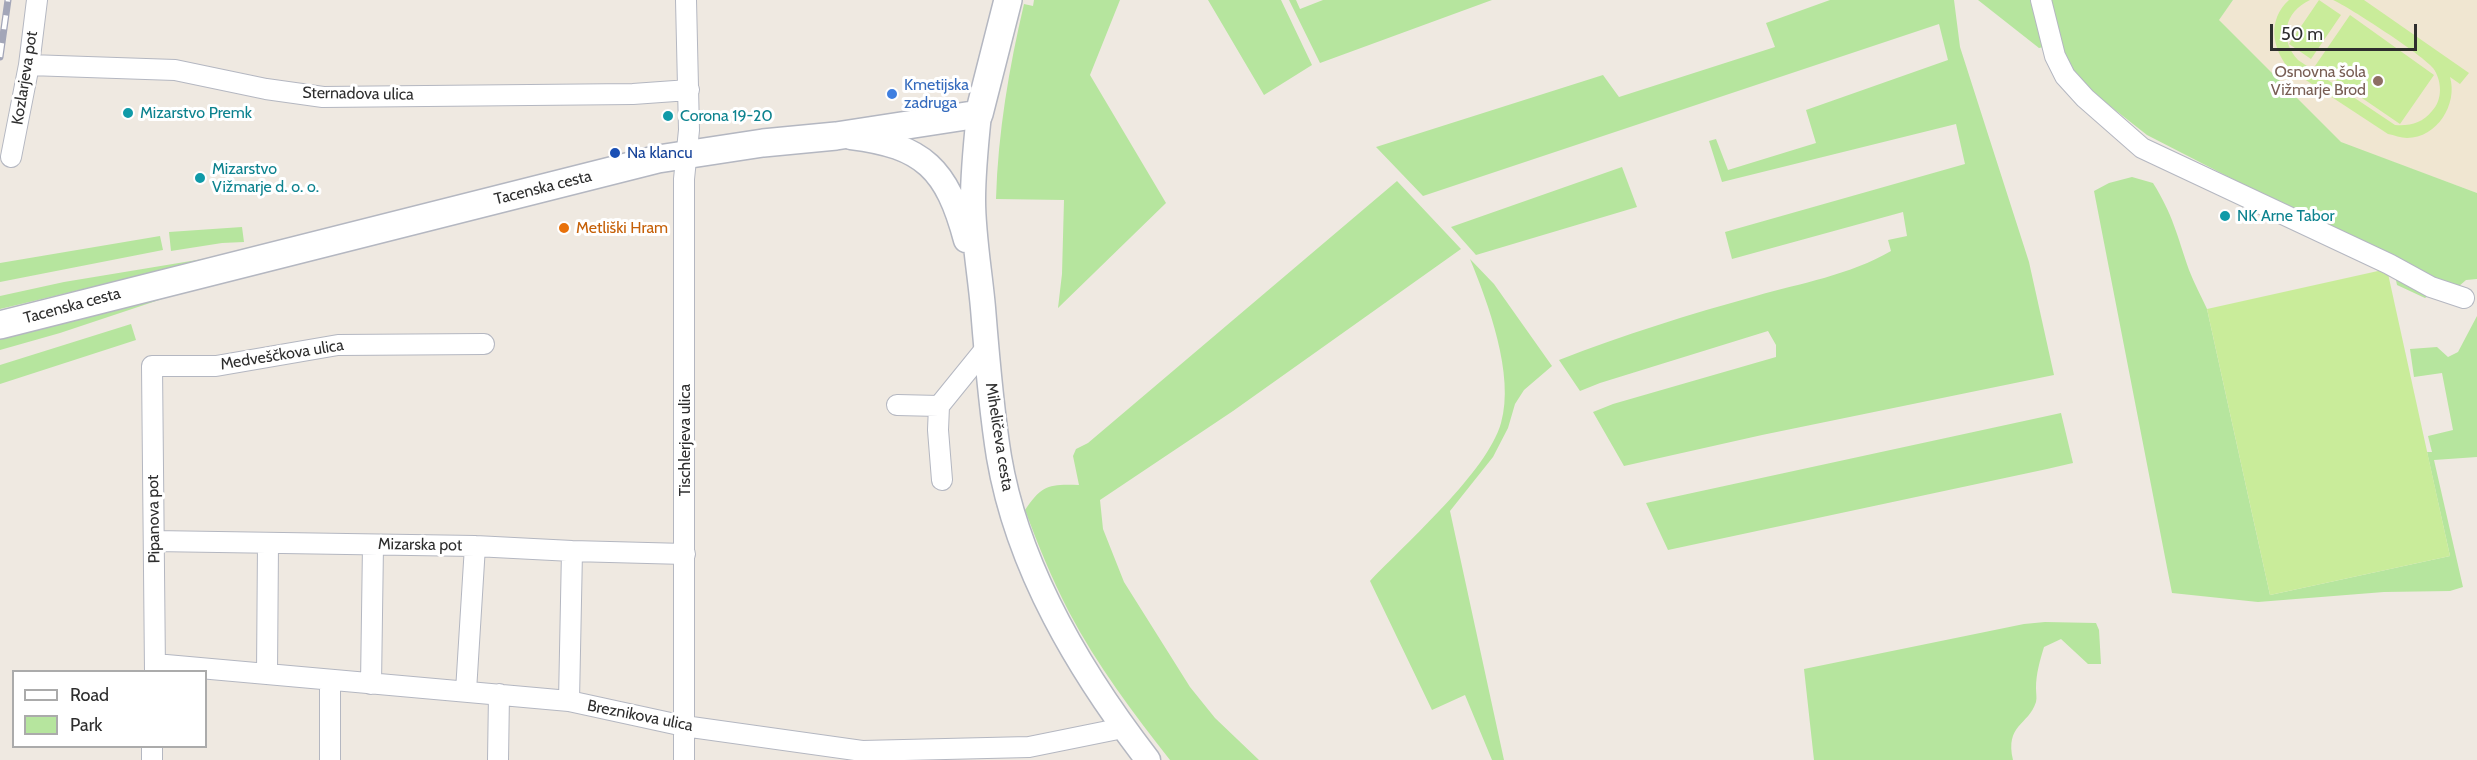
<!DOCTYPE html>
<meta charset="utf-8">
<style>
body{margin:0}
#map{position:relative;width:2477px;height:760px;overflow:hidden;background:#efe9e1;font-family:Cabin,sans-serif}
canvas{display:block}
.legend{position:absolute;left:12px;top:670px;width:195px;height:78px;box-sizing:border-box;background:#fff;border:2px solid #ababab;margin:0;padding:8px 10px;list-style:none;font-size:18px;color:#2e2e2e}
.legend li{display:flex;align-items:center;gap:12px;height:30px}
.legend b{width:30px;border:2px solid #ababab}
.scale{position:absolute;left:2270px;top:24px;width:147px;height:27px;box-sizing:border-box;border:3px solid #2e2e2e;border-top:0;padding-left:8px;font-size:18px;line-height:21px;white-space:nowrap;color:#2e2e2e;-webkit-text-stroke:4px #fff;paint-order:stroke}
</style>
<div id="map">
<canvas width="2477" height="760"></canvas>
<ul class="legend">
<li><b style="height:8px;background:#fff"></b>Road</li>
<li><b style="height:16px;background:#b6e59e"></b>Park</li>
</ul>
<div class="scale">50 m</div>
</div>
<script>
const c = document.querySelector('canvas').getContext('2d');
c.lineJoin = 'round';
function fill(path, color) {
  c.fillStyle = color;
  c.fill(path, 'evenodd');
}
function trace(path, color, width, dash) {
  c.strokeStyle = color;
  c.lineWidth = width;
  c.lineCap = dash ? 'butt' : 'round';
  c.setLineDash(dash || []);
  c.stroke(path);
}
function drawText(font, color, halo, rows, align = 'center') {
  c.font = font + ' Cabin,sans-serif';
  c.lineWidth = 6;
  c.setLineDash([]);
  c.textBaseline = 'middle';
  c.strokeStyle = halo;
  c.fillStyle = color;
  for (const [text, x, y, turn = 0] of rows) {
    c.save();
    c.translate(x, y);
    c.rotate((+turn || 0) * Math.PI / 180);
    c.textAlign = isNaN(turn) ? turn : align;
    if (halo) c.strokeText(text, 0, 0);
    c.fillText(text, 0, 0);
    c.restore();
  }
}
fill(new Path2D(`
 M2233 0H2477V193L2341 143 2218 20Z`), '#f0e6d1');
fill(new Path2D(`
 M1034 0H1120L1090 75 1166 203 1058 308 1062 274 1064 200 996 199C998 132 1009 68 1024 4L1033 6Z
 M1208 0H1281L1312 65 1264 95Z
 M1289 0H1296L1300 9 1323 0H1492L1320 63Z
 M1830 0H1954L1960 47 2029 262 2054 375 1762 435 1624 466 1593 412 1613 404 1776 357V345L1768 331 1600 383 1580 391 1559 360C1623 335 1690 314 1756 296 1801 283 1850 275 1891 251L1888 240 1907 236 1903 212 1732 259 1725 232 1965 164 1956 124 1722 182 1709 141 1716 139 1728 170 1816 143 1806 110 1948 60 1939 24 1423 196 1376 147 1603 75 1619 97 1775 47 1766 23Z
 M1978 0H2032L2044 47 2039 48Z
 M2045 0H2233L2219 20 2341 142 2477 193V279L2466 280 2458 287 2433 292 2425 298 2397 285 2392 261 2147 135 2091 91 2070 72Z
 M1622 167 1637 207 1476 255 1451 227Z
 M2132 177 2153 183C2173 215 2177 235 2189 270 2194 283 2201 296 2207 309L2270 595 2450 556 2427 452H2432L2428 436 2453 430 2442 373 2414 377 2410 349 2437 347 2448 357 2458 352 2477 316V457L2434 460 2463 587 2450 591 2384 592 2258 602 2172 593 2094 191 2109 183Z
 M1397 181 1461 249 1233 411 1100 500 1103 529 1124 582 1190 687 1215 718 1259 760H1170C1133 713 1097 665 1069 612 1052 579 1038 545 1025 510 1042 485 1049 484 1079 485L1073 456 1076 449 1088 443Z
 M242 227 244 242 222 243 171 251 169 232Z
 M160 236 163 250 0 282V263Z
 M209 258 210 259 0 309V296L64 282Z
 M1470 259 1494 284 1552 366 1524 390 1515 404 1508 428 1493 457 1450 511 1504 760H1492L1465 695 1432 710 1370 581C1407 542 1487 472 1501 423 1515 375 1488 303 1470 259Z
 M189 290 60 333 0 350V336Z
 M131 324 136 340 0 384V365Z
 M2061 413 2073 463 2047 469 1668 550 1646 503Z
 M2045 622 2096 623 2099 630 2101 664H2088L2061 639 2044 647C2040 660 2036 674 2036 688 2036 693 2037 698 2036 702 2028 726 2005 724 2013 760H1814L1804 669 2024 624Z`), '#b6e59e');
fill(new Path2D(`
 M2289 0H2310C2284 12 2279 39 2298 60L2395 125C2411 126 2422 123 2432 111 2443 100 2442 80 2433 68 2424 56 2349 7 2333 0H2364L2469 73 2460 84 2450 77C2458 104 2437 138 2407 138 2401 138 2394 135 2388 134L2289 69C2272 48 2267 20 2289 0Z
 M2319 0 2341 15 2311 59 2289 44Z
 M2350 15 2434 75 2400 124 2315 66Z
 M2387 269 2450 556 2270 595 2207 309Z`), '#c9ec9a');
const minor = new Path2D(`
 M2041 0 2055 56 2065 76 2085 98 2142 148 2389 264 2431 287 2464 298
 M29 65 175 70 266 89 323 97 633 94 689 90
 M11 157 29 65 37 0
 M897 405 939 406
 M942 480 938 430 939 406 986 348
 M154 541 475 546 572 551 685 554
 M155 664 569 701 684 726 862 751 1029 747 1123 728
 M155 672 152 366H216L338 345 484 344
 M267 674 268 543
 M371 684 373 545
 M466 691 475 546
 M569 701 572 551
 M152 746V760
 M330 760V680
 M498 760 499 694
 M684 760V179L689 130 686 0`);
const tertiary = new Path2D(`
 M979 114C976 143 973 171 973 200 973 236 980 273 983 308 987 358 991 408 999 457 1018 569 1080 672 1148 760
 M851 137C924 146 947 169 966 240`);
const secondary = new Path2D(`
 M0 325 658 159 763 143 836 136 979 114 1008 0`);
trace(minor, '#b4b7c1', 22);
trace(tertiary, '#b4b7c1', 27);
trace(secondary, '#b4b7c1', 30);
trace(minor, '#fff', 20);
trace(tertiary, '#fff', 24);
trace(secondary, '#fff', 27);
const rail = new Path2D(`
 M0 57 8 0`);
trace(rail, '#a3a6b8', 7);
trace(rail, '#fff', 4.5, [14]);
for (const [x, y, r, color] of [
 [2378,81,6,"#8d6e63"],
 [892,94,6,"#3f7fe0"],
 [128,113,6,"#0f9aa8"],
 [668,116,6,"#0f9aa8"],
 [615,153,6,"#1a4fb4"],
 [200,178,6,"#0f9aa8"],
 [2225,216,6,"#0f9aa8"],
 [564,228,6,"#e8710a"]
]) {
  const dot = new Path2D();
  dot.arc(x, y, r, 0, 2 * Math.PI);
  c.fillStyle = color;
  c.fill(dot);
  trace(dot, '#fff', 2);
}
drawText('16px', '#785e54', '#fff', [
 ["Osnovna šola",2366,72],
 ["Vižmarje Brod",2366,90]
], 'right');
drawText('16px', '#2e2e2e', '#fff', [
 ["Kozlarjeva pot",25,78,-81],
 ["Sternadova ulica",358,94,1],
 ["Tacenska cesta",543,188,-14],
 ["Tacenska cesta",72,306,-15],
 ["Medveščkova ulica",282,355,-9],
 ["Miheličeva cesta",999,437,81],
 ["Tischlerjeva ulica",685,440,-90],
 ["Pipanova pot",154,519,-91],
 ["Mizarska pot",420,545,1],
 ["Breznikova ulica",640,716,11]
]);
drawText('16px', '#366cbe', '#fff', [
 ["Kmetijska",904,85],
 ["zadruga",904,103]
], 'left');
drawText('16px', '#0d838f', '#fff', [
 ["Mizarstvo Premk",140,113],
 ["Corona 19-20",680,116],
 ["Mizarstvo",212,169],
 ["Vižmarje d. o. o.",212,187],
 ["NK Arne Tabor",2237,216]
], 'left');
drawText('16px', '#164399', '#fff', [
 ["Na klancu",627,153]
], 'left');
drawText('16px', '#c56008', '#fff', [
 ["Metliški Hram",576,228]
], 'left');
</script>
